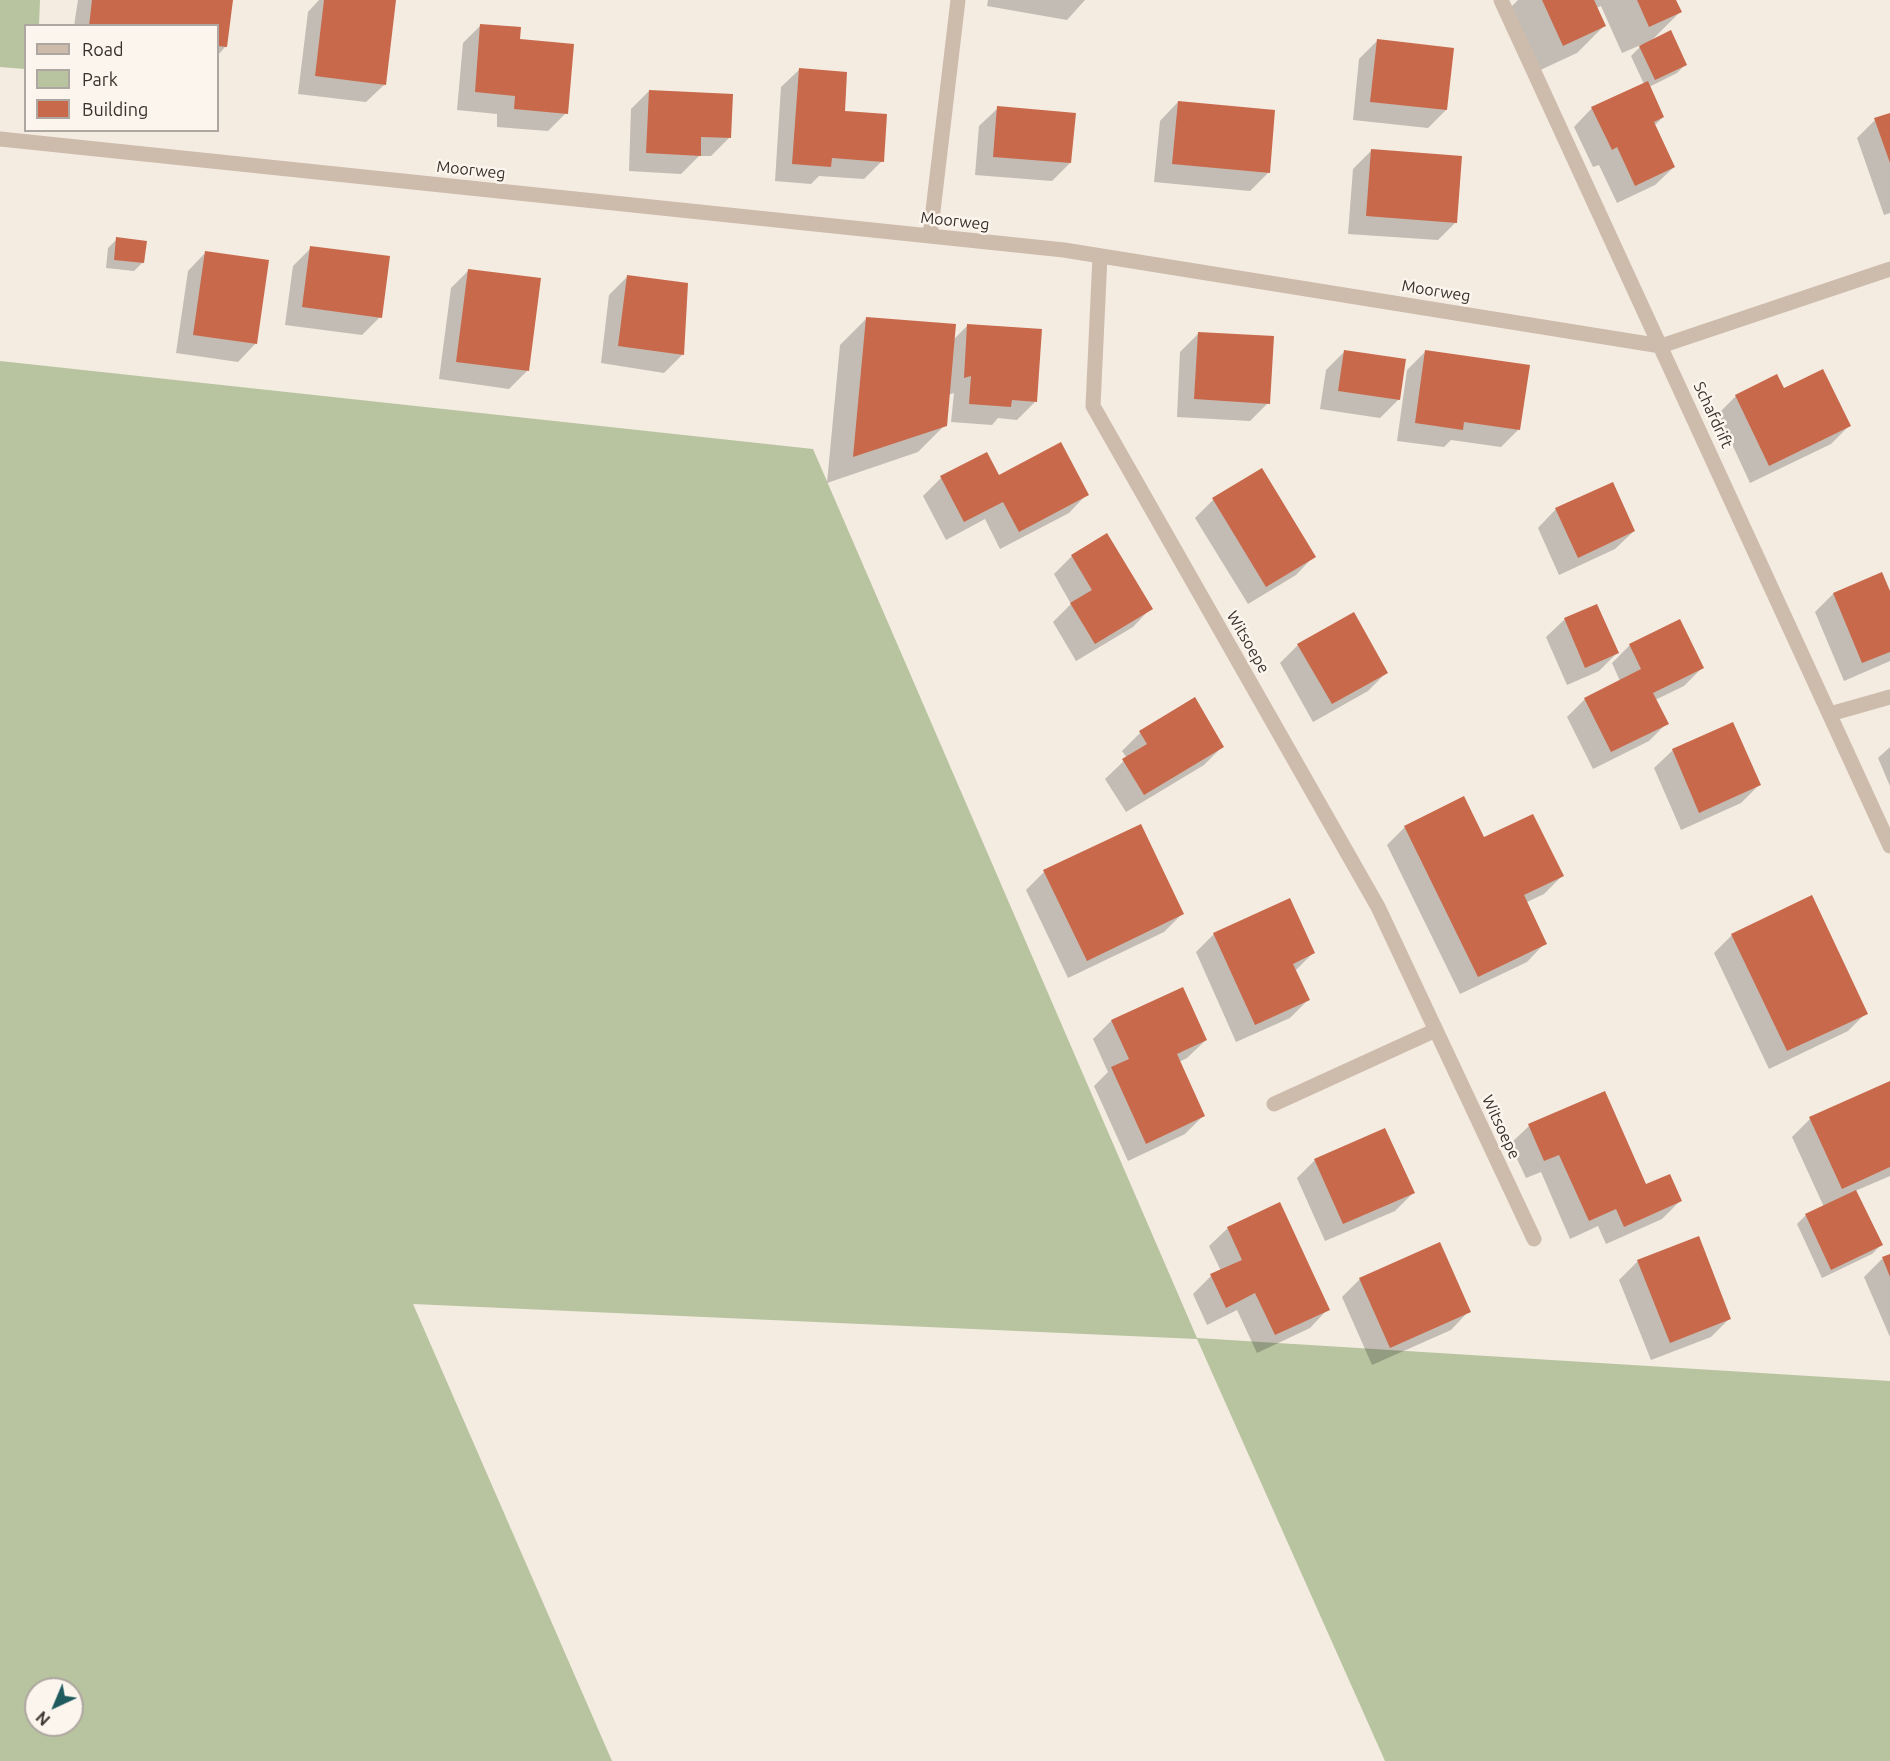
<!DOCTYPE html>
<style>
body{margin:0}
#map{position:relative;width:1890px;height:1761px;overflow:hidden;background:#f4ebe1;font-family:Ubuntu,sans-serif}
canvas{display:block}
.legend{position:absolute;left:24px;top:24px;width:195px;height:108px;box-sizing:border-box;background:#fbf5ee;border:2px solid #aea6a0;margin:0;padding:8px 10px;list-style:none;font-size:18px;color:#3b302b}
.legend li{display:flex;align-items:center;gap:12px;height:30px}
.legend b{width:30px;border:2px solid #aea6a0}
.north{position:absolute;left:24px;top:1677px;width:60px;height:60px;box-sizing:border-box;background:#fbf5ee;border:2px solid #aea6a0;border-radius:50%;rotate:224deg;font-size:16px;font-weight:700;line-height:24px;text-align:center;color:#3b302b}
.north::after{content:'';display:block;margin:auto;width:21px;height:27px;background:#1f5a5e;clip-path:polygon(50% 0,100% 100%,50% 72%,0 100%)}
</style>
<div id="map">
<canvas width="1890" height="1761"></canvas>
<ul class="legend">
<li><b style="height:8px;background:#cdbbac"></b>Road</li>
<li><b style="height:16px;background:#b8c4a0"></b>Park</li>
<li><b style="height:16px;background:#c8694b"></b>Building</li>
</ul>
<div class="north">N</div>
</div>
<script>
const c = document.querySelector('canvas').getContext('2d');
c.lineJoin = 'round';
function fill(path, color) {
  c.fillStyle = color;
  c.fill(path, 'evenodd');
}
function trace(path, color, width, dash) {
  c.strokeStyle = color;
  c.lineWidth = width;
  c.lineCap = dash ? 'butt' : 'round';
  c.setLineDash(dash || []);
  c.stroke(path);
}
function drawText(font, color, halo, rows, align = 'center') {
  c.font = font + ' Ubuntu,sans-serif';
  c.lineWidth = 5;
  c.setLineDash([]);
  c.textBaseline = 'middle';
  c.strokeStyle = halo;
  c.fillStyle = color;
  for (const [text, x, y, turn = 0] of rows) {
    c.save();
    c.translate(x, y);
    c.rotate((+turn || 0) * Math.PI / 180);
    c.textAlign = isNaN(turn) ? turn : align;
    if (halo) c.strokeText(text, 0, 0);
    c.fillText(text, 0, 0);
    c.restore();
  }
}
fill(new Path2D(`
 M0 0H40L39 25 26 26 25 69 0 67Z
 M0 361 813 449 1197 1338 1890 1381V1761H1385L1197 1339 413 1304 612 1761H0ZM36 1689H72V1725H36Z`), '#b8c4a0');
fill(new Path2D(`
 M78 0H231L225 47 218 55V26H74Z
 M319 0H381L385 84 366 102 298 94 308 12Z
 M988 0H1085L1067 20 987 6Z
 M1518 0H1675L1680 12 1651 41 1685 65 1677 73 1649 87 1663 117 1654 126 1674 167 1655 185 1617 203 1599 165 1593 167 1574 127 1592 108 1644 84 1631 56 1643 44 1622 53 1601 6 1596 8 1604 26 1577 53 1536 72 1508 10Z
 M481 25 518 41 566 113 548 131 497 127V114L457 110 463 43Z
 M1378 40 1446 110 1428 128 1353 120 1359 59Z
 M800 69 843 112 882 161 864 179 819 176 811 184 775 181 781 87Z
 M649 91 729 138 711 156H699L681 174 629 171 631 109Z
 M1178 102 1268 173 1250 191 1154 182 1160 121Z
 M998 108 1070 163 1052 181 975 175 979 126Z
 M1890 115V213L1884 215 1857 138 1875 120Z
 M1372 150 1456 222 1438 240 1348 234 1353 169Z
 M117 239 143 262 134 271 106 268 108 248Z
 M311 248 380 317 362 335 285 325 293 266Z
 M206 252 256 343 238 362 176 353 188 271Z
 M469 270 527 371 509 389 439 379 451 288Z
 M627 277 682 355 664 373 601 363 609 295Z
 M867 318 954 339 968 325 1035 402 1017 420 998 418 992 425 951 422 954 393 948 395 945 425 918 452 827 483 840 345Z
 M1198 334 1268 403 1250 421 1177 417 1180 352Z
 M1345 351 1399 399 1380 418 1320 409 1326 370Z
 M1425 352 1519 429 1501 447 1451 440 1444 447 1397 441 1407 370Z
 M1783 390 1849 426 1831 444 1750 483 1718 414 1736 396Z
 M1261 470 1314 556 1296 575 1248 604 1195 518 1213 500Z
 M998 477 1087 494 1069 513 1000 549 985 519 946 540 923 496 941 478Z
 M1556 509 1634 531 1615 549 1559 575 1538 528Z
 M1072 556 1151 608 1133 627 1076 661 1053 622 1071 604 1054 574Z
 M1890 593V661L1844 681 1815 612 1833 594Z
 M1565 619 1617 653 1599 671 1567 685 1546 637Z
 M1298 645 1386 673 1368 691 1313 722 1280 663Z
 M1630 645 1702 668 1684 686 1655 700 1667 723 1649 741 1593 769 1567 717 1585 699 1620 681 1612 663Z
 M1140 733 1222 747 1204 765 1126 812 1105 779 1127 758 1122 751Z
 M1890 747V786L1878 758Z
 M1673 750 1759 785 1741 803 1681 830 1654 768Z
 M1405 827 1484 840 1562 876 1544 894 1525 903 1545 943 1527 962 1460 994 1387 845Z
 M1044 872 1182 914 1164 932 1068 978 1026 890Z
 M1214 934 1313 953 1295 971 1308 1000 1290 1018 1236 1042 1196 952Z
 M1732 935 1866 1013 1848 1031 1769 1069 1714 953Z
 M1182 989 1206 1040 1187 1058 1179 1062 1203 1116 1185 1134 1128 1161 1094 1086 1108 1072 1093 1039 1111 1021Z
 M1890 1082V1176L1855 1191 1881 1245 1872 1254 1822 1278 1797 1224 1805 1216 1824 1207 1792 1137 1810 1119Z
 M1604 1093 1646 1186 1680 1201 1662 1219 1606 1244 1598 1226 1570 1239 1541 1172 1526 1178 1510 1144 1529 1126Z
 M1315 1160 1413 1193 1395 1211 1325 1241 1297 1178Z
 M1228 1228 1328 1309 1310 1328 1257 1353 1237 1310 1207 1325 1193 1294 1211 1276 1221 1271 1209 1246Z
 M1890 1255V1337L1864 1277 1882 1259Z
 M1638 1261 1729 1319 1711 1337 1651 1360 1619 1280Z
 M1360 1279 1469 1311 1451 1330 1372 1365 1342 1297Z`), '#0003');
fill(new Path2D(`
 M92 0H233L227 47 218 46V26H89Z
 M324 0H396L386 85 315 76Z
 M1542 0H1594L1606 26 1563 46Z
 M1637 0H1676L1682 12 1649 27Z
 M480 24 521 27 520 39 574 44 568 114 514 109 515 96 475 92Z
 M1671 30 1687 65 1655 80 1639 46Z
 M1377 39 1454 48 1447 110 1370 102Z
 M799 68 847 72 845 111 887 114 884 162 832 158 831 167 792 164Z
 M1648 81 1664 117 1654 122 1675 167 1635 186 1617 147 1612 150 1591 107Z
 M649 90 733 94 731 138 701 137V156L646 153Z
 M1178 101 1275 110 1270 173 1172 164Z
 M997 106 1076 113 1071 163 993 157Z
 M1890 113V163L1874 118Z
 M1371 149 1462 156 1457 223 1366 216Z
 M116 237 147 241 144 263 114 260Z
 M310 246 390 256 382 318 302 307Z
 M205 251 269 260 257 344 193 335Z
 M468 269 541 278 529 371 456 362Z
 M627 275 688 283 684 355 618 346Z
 M866 317 956 324 947 426 853 457Z
 M967 324 1042 329 1037 402 1012 400 1011 407 969 404 971 376 964 378Z
 M1198 332 1274 336 1270 404 1194 399Z
 M1344 350 1406 359 1400 400 1338 391Z
 M1425 350 1530 365 1520 430 1464 422 1463 430 1415 423Z
 M1823 369 1851 426 1769 466 1735 395 1777 374 1784 388Z
 M1061 442 1089 495 1019 532 1003 502 964 522 940 476 987 452 999 475Z
 M1262 468 1316 557 1266 587 1212 498Z
 M1613 482 1635 531 1578 558 1555 508Z
 M1107 533 1153 609 1095 644 1070 603 1092 590 1071 555Z
 M1882 572 1890 591V652L1862 663 1833 593Z
 M1597 604 1619 653 1585 668 1564 618Z
 M1354 612 1388 673 1332 704 1297 644Z
 M1680 619 1704 668 1653 693 1669 724 1611 752 1584 698 1641 669 1629 644Z
 M1195 697 1224 747 1144 795 1122 759 1147 744 1139 731Z
 M1733 722 1761 785 1699 813 1672 749Z
 M1464 796 1484 837 1533 814 1564 876 1524 895 1547 944 1478 977 1404 826Z
 M1141 824 1184 914 1087 961 1043 870Z
 M1812 895 1868 1014 1787 1051 1731 934Z
 M1290 898 1315 953 1293 964 1310 1000 1255 1025 1213 933Z
 M1183 987 1207 1040 1177 1054 1205 1116 1146 1144 1111 1067 1129 1059 1111 1020Z
 M1890 1081V1167L1842 1189 1809 1117Z
 M1605 1091 1646 1184 1670 1174 1682 1201 1624 1227 1616 1209 1589 1221 1559 1155 1544 1161 1528 1124Z
 M1385 1128 1415 1193 1343 1224 1314 1159Z
 M1856 1190 1883 1245 1831 1270 1805 1214Z
 M1280 1202 1330 1310 1275 1335 1255 1293 1226 1308 1210 1274 1242 1260 1227 1227Z
 M1699 1236 1731 1319 1670 1343 1637 1260Z
 M1440 1242 1471 1312 1390 1348 1359 1278Z
 M1890 1254V1277L1882 1257Z`), '#c8694b');
trace(new Path2D(`
 M1501 0 1890 846
 M0 139 1064 250 1661 346 1890 269
 M930 236 958 0
 M1100 256 1093 406 1378 907 1534 1239
 M1830 714 1890 697
 M1274 1104 1436 1030`), '#cdbbac', 15);
drawText('16px', '#3b302b', '#fbf5ee', [
 ["Moorweg",471,170,6],
 ["Moorweg",955,221,6],
 ["Moorweg",1436,291,9],
 ["Schafdrift",1713,415,65],
 ["Witsoepe",1248,642,60],
 ["Witsoepe",1501,1127,65]
]);
</script>
